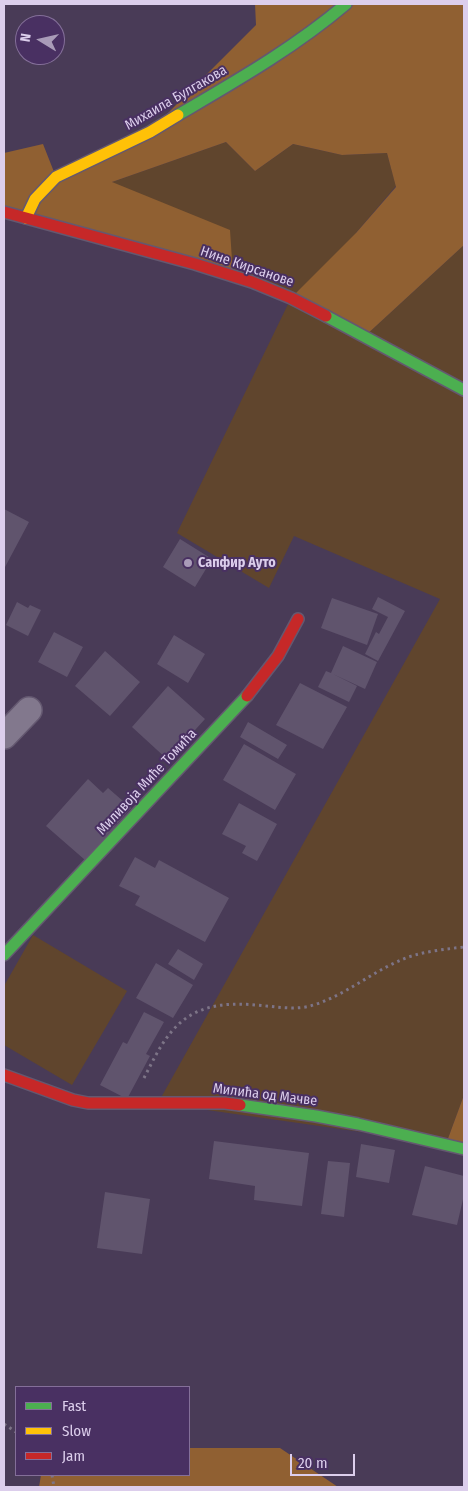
<!DOCTYPE html>
<meta charset="utf-8">
<style>
body{margin:0}
#map{position:relative;width:468px;height:1491px;overflow:hidden;background:#493b57;font-family:"Fira Sans Condensed",sans-serif}
canvas{display:block}
.frame{position:absolute;inset:0;border:5px solid #dcceec;pointer-events:none}
.legend{position:absolute;left:15px;top:1386px;width:175px;height:90px;box-sizing:border-box;background:#493062;border:1px solid #846f99;margin:0;padding:6px 9px;list-style:none;font-size:15px;color:#dcceec}
.legend li{display:flex;align-items:center;gap:10px;height:25px}
.legend b{width:25px;border:1px solid #846f99}
.north{position:absolute;left:15px;top:15px;width:50px;height:50px;box-sizing:border-box;background:#493062;border:1px solid #846f99;border-radius:50%;rotate:279deg;font-size:14px;font-weight:700;line-height:20px;text-align:center;color:#dcceec}
.north::after{content:'';display:block;margin:auto;width:18px;height:22px;background:#a99bb8;clip-path:polygon(50% 0,100% 100%,50% 72%,0 100%)}
.scale{position:absolute;left:290px;top:1454px;width:65px;height:22px;box-sizing:border-box;border:2px solid #dcceec;border-top:0;padding-left:6px;font-size:15px;line-height:18px;white-space:nowrap;color:#dcceec;-webkit-text-stroke:4px #493062;paint-order:stroke}
</style>
<div id="map">
<canvas width="468" height="1491"></canvas>
<div class="frame"></div>
<ul class="legend">
<li><b style="height:6px;background:#4caf50"></b>Fast</li>
<li><b style="height:6px;background:#ffc107"></b>Slow</li>
<li><b style="height:6px;background:#c62828"></b>Jam</li>
</ul>
<div class="north">N</div>
<div class="scale">20 m</div>
</div>
<script>
const c = document.querySelector('canvas').getContext('2d');
c.lineJoin = 'round';
function fill(path, color) {
  c.fillStyle = color;
  c.fill(path, 'evenodd');
}
function trace(path, color, width, dash) {
  c.strokeStyle = color;
  c.lineWidth = width;
  c.lineCap = dash ? 'butt' : 'round';
  c.setLineDash(dash || []);
  c.stroke(path);
}
function drawText(font, color, halo, rows, align = 'center') {
  c.font = font + ' "Fira Sans Condensed",sans-serif';
  c.lineWidth = 4;
  c.setLineDash([]);
  c.textBaseline = 'middle';
  c.strokeStyle = halo;
  c.fillStyle = color;
  for (const [text, x, y, turn = 0] of rows) {
    c.save();
    c.translate(x, y);
    c.rotate((+turn || 0) * Math.PI / 180);
    c.textAlign = isNaN(turn) ? turn : align;
    if (halo) c.strokeText(text, 0, 0);
    c.fillText(text, 0, 0);
    c.restore();
  }
}
fill(new Path2D(`
 M226 142 255 171 293 144 342 155 387 153 396 186 356 233 364 337 464 245V1095L446 1144 158 1103 440 599 294 536 269 588 177 533 291 298 233 275 112 182Z
 M33 935 127 991 72 1085 4 1045V986Z`), '#60452d');
fill(new Path2D(`
 M255 4H464V245L364 337 291 298 356 233 396 187 387 153 342 155 293 144 255 171 226 142 112 182 230 230 233 275 4 212V153L43 144 56 177 149 132 256 25Z
 M464 1095V1149L446 1144Z
 M189 1448H280L338 1487H39L41 1475H189Z`), '#906032');
fill(new Path2D(`
 M4 509 29 522 4 569Z
 M180 539 212 559 195 587 163 567Z
 M378 597 405 611 378 661 365 654 376 632 379 634 388 617 372 609Z
 M332 598 378 614 367 645 321 628Z
 M17 602 28 608 30 605 41 610 28 636 6 625Z
 M54 632 83 647 67 677 38 662Z
 M174 635 205 654 188 683 157 664Z
 M343 646 377 662 365 689 333 674 357 686 349 702 318 687 326 671 331 673Z
 M105 651 140 682 110 716 75 686Z
 M300 683 347 707 323 749 276 725Z
 M168 686 205 719 168 760 132 727Z
 M248 722 287 745 278 759 240 737Z
 M244 744 296 774 275 810 223 780Z
 M88 779 103 793 108 788 131 808 85 860 46 826Z
 M239 803 277 824 257 861 242 853 246 846 222 834Z
 M135 857 155 868 159 860 229 898 205 942 135 905 140 896 119 886Z
 M178 949 203 964 194 980 168 964Z
 M156 963 193 985 173 1018 136 998Z
 M144 1012 164 1022 146 1054 150 1056 127 1099 100 1085 123 1042 127 1044Z
 M214 1141 309 1153 302 1206 254 1200 255 1186 209 1179Z
 M361 1144 395 1150 389 1183 356 1177Z
 M328 1161 350 1163 344 1217 321 1214Z
 M425 1166 464 1176V1195L457 1225 412 1215Z
 M105 1192 150 1199 142 1254 97 1248Z`), '#60546d');
const street = new Path2D(`
 M4 736 29 710`);
const fast = new Path2D(`
 M178 115C236 81 294 48 346 4
 M326 316 464 390
 M4 955 247 696
 M240 1105 316 1116 358 1124 464 1149`);
const slow = new Path2D(`
 M26 218 35 199 56 177 150 132 178 115`);
const jam = new Path2D(`
 M4 212 195 264 252 282 291 298 326 316
 M247 696 278 656 298 619
 M4 1075 73 1100 88 1103H225L240 1105`);
trace(street, '#645870', 28);
trace(fast, '#645870', 14);
trace(slow, '#645870', 14);
trace(jam, '#645870', 14);
trace(new Path2D(`
 M144 1078C156 1055 167 1029 191 1015 217 1000 248 1004 276 1007 287 1008 299 1009 310 1006 343 997 370 973 401 960 418 952 446 949 464 947
 M4 1424 16 1432
 M52 1475 54 1487`), '#7d7487', 3, [2.5, 4]);
trace(street, '#82788d', 25);
trace(fast, '#4caf50', 11);
trace(slow, '#ffc107', 11);
trace(jam, '#c62828', 11);
for (const [x, y, r, color] of [
 [188,563,5,"#a99bb8"]
]) {
  const dot = new Path2D();
  dot.arc(x, y, r, 0, 2 * Math.PI);
  c.fillStyle = color;
  c.fill(dot);
  trace(dot, '#493062', 2);
}
drawText('14px', '#dcceec', '#493062', [
 ["Михаила Булгакова",176,98,-30],
 ["Нине Кирсанове",247,267,19],
 ["Миливоја Миће Томића",147,782,-47],
 ["Милића од Мачве",265,1095,7]
]);
drawText('bold 14px', '#dcceec', '#493062', [
 ["Сапфир Ауто",198,563]
], 'left');
</script>
